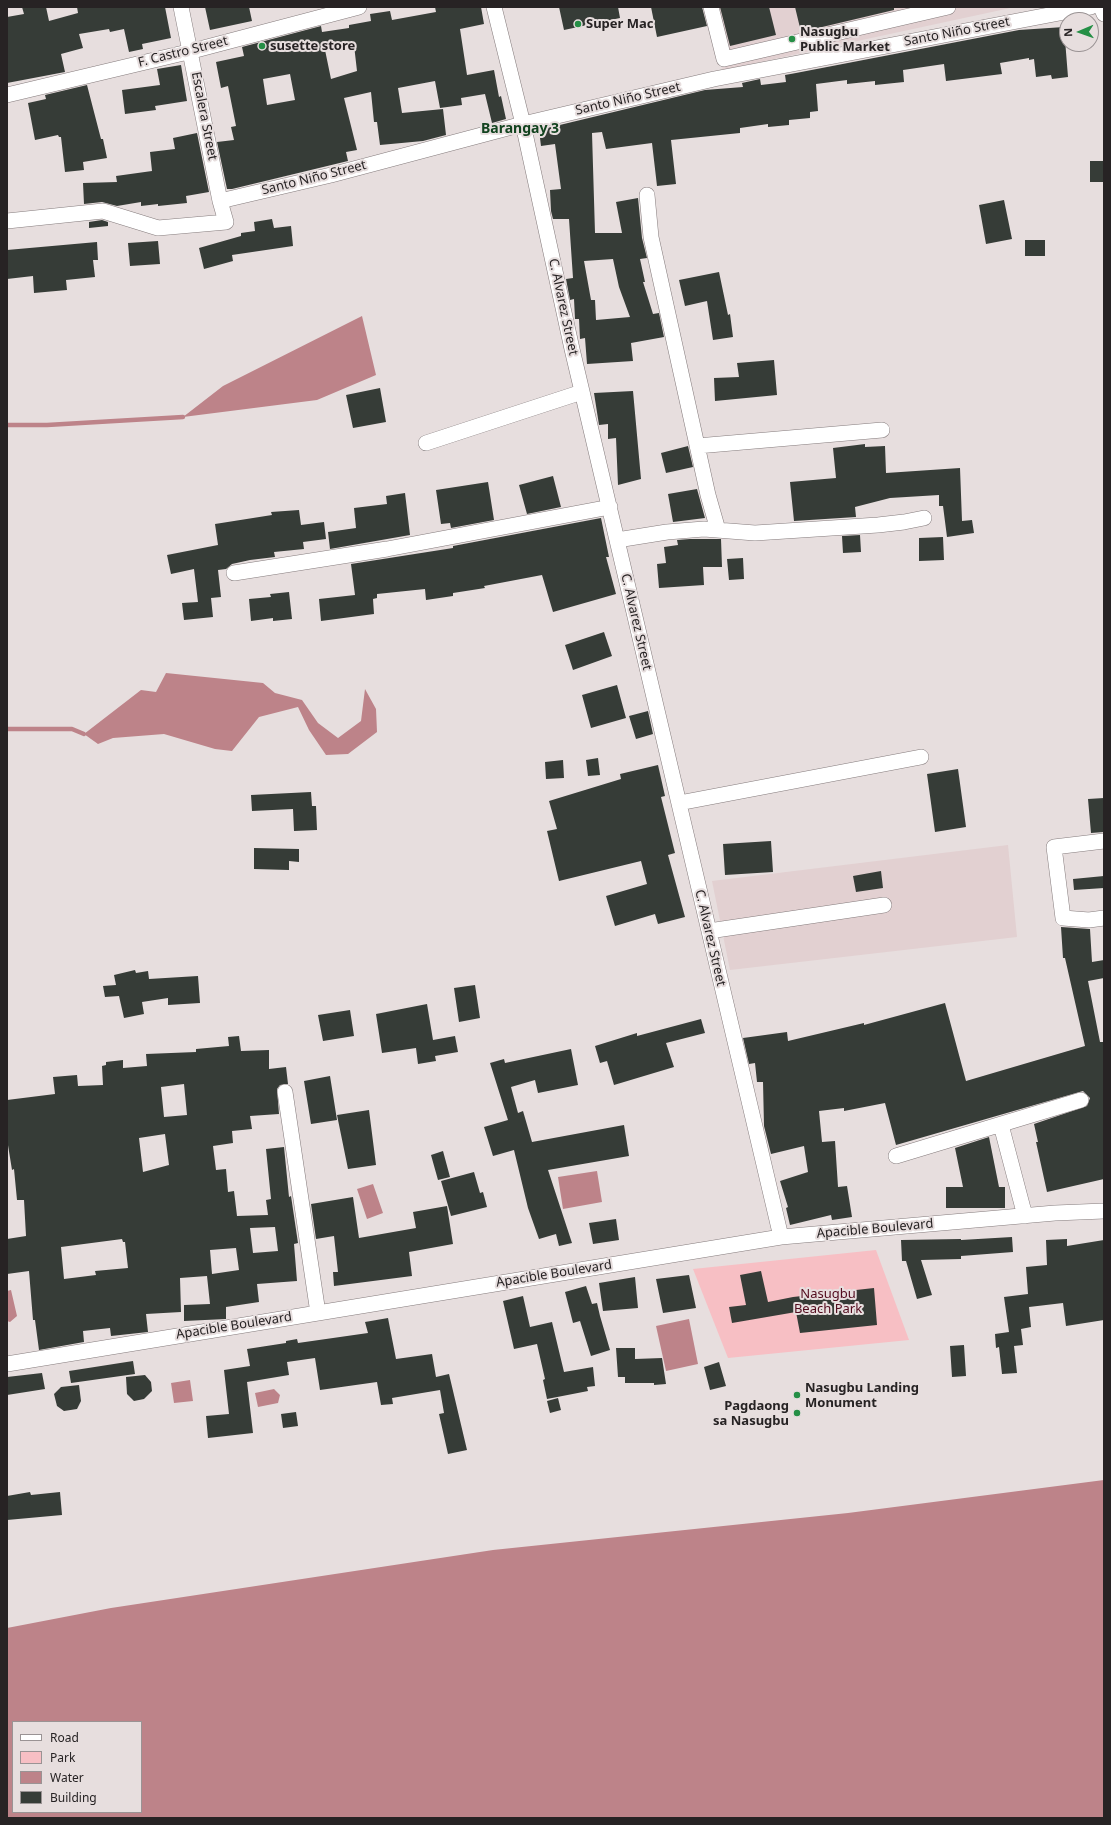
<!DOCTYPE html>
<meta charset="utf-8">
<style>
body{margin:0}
#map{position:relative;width:1111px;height:1825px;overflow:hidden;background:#e7dede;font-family:"Noto Sans",sans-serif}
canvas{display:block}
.frame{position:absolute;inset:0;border:8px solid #272324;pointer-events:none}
.legend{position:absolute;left:12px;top:1721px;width:130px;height:92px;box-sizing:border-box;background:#e7dede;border:1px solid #9a9394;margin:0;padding:5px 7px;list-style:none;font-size:12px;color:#272324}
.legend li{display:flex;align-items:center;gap:8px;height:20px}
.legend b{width:20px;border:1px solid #9a9394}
.north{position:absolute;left:1059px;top:12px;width:40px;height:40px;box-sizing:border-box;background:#e7dede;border:1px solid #9a9394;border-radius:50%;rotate:268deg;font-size:11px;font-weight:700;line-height:16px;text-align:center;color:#272324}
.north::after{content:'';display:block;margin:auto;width:14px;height:18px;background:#258f46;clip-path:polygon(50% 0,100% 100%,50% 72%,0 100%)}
</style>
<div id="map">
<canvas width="1111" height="1825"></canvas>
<div class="frame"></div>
<ul class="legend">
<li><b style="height:5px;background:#fff"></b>Road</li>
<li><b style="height:11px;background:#f7bfc4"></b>Park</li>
<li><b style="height:11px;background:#bd8389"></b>Water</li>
<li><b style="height:11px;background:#363c37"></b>Building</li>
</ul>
<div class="north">N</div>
</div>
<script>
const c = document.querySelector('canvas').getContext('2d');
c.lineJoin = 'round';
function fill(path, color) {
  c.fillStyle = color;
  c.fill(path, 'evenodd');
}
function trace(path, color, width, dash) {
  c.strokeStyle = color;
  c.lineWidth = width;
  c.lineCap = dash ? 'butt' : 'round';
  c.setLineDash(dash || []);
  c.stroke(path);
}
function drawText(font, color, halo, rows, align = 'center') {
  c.font = font + ' "Noto Sans",sans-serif';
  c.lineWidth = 4;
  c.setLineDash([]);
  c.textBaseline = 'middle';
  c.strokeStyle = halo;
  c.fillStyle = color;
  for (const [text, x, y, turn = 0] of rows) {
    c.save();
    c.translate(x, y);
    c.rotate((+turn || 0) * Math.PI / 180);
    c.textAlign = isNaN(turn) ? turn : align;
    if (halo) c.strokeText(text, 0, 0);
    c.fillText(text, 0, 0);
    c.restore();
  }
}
fill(new Path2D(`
 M706 7H1015L723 70Z
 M1008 845 1017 937 730 970 712 881Z`), '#e2d0d1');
fill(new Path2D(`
 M876 1250 909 1340 728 1358 693 1269Z`), '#f7bfc4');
fill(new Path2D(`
 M362 316 376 375 317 400 183 417 223 386Z
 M166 673 263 683 275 693 302 700 318 723 338 738 361 721 365 689 376 709 377 732 348 754 326 755 309 730 298 707 259 717 232 751 215 749 164 734 113 738 98 744 84 734 141 690 156 692Z
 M597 1171 602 1202 563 1209 558 1177Z
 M373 1184 383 1213 367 1219 357 1189Z
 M11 1290 17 1316 10 1322 7 1321V1291Z
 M689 1319 698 1364 666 1371 656 1326Z
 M190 1380 193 1401 174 1403 171 1383Z
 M274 1389 280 1395 278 1403 258 1407 255 1393Z
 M1104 1480V1818H7V1628L111 1608 493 1550 848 1513ZM13 1722H141V1812H13Z`), '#bd8389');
trace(new Path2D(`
 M7 425H47L183 417
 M7 729H72L84 734`), '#bd8389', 4.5);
fill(new Path2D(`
 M22 7H46L49 21 78 13 77 7H165L171 38 142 44 143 49 129 52 124 29 110 32 109 29 79 34 83 48 61 54 65 72 7 83V17L24 14Z
 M205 7H249L252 21 210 30Z
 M435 7H481L484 24 460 29 467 75 494 70 499 97 501 96 506 119 492 123 485 94 461 98 462 105 440 108 435 81 398 88 402 113 443 109 446 135 423 141 380 145 377 122H374L371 92 344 98 357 150 346 152 348 161 232 189H227L217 142 234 140 231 127 236 126 228 86 221 88 216 62 244 56 242 47 321 26 322 32 349 28V25L371 21 370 14 390 11 392 20 436 12ZM354 45 357 71 331 79 325 50ZM290 74 295 100 267 105 263 79Z
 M559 7H618L620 18 564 30Z
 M651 7H702L707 26 657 37Z
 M720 7H769L776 35 730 46Z
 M795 7H894V10L801 32Z
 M1064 27 1068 77 1052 79 1051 75 1036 77 1034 59 1029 60V58L1000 63 1002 74 946 81 944 64 903 70 904 82 875 85V81L847 84V80L816 84 818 111 810 112V118L789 120V125L768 127V124L740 128V133L671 140 676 184 657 186 652 143 606 149 602 132 592 133 595 233H622L616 202 638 198 642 238 647 258 640 259 645 282H643L653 314 659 313 664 337 631 343 633 361 587 364 585 338 580 339 579 319H575L574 299 570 300 566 279 573 278 569 219H553L551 211 550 190 561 189 555 144 541 146 539 130 705 90 743 87 742 83 760 79 761 85 786 82 785 75 796 73 1019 30ZM613 259 619 287 630 317 596 320 595 300H591L584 261Z
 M181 65 187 101 155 106 156 110 125 114 122 90 160 85 157 69Z
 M87 85 101 139H103L107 158 83 162 84 170 65 172 61 137H59L58 135 35 140 28 103 46 99 45 95Z
 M197 133 209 192 186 196 187 203 158 206V204L141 206V202L117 206 102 202 84 204 83 183 117 182 116 176 152 171 150 152 175 149 173 138Z
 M1090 161H1104V182H1090Z
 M1004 200 1012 239 986 244 979 205Z
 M272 219 274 228 291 226 293 246 232 255 233 261 204 269 199 248 241 236V233L255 231 254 222Z
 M102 220 108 222V226L89 228V222Z
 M1025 240H1045V256H1025Z
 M158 241 160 264 130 266 128 243Z
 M97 242 98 260H93L95 277 66 280 67 290 34 293 33 276 7 279V250Z
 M719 272 728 315 730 314 733 337 713 340 707 301 685 306 679 280Z
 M774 360 777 395 715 401 714 378 739 377 737 363Z
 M380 388 386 422 353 428 346 395Z
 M633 391 641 479 618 485 616 438 608 439V424L599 425 594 393Z
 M865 444V447L885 446 886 473 960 468 962 521 972 520 974 533 947 537 943 506H939V495L890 498 855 507 856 517 794 521 790 482 836 478 833 448Z
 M688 446 693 467 666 473 661 453Z
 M553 476 561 507 527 514 519 485Z
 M488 482 494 520 451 528 450 523 441 524 436 490Z
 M697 489 705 518 673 522 668 494Z
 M405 493 410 535 330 549 328 532 356 528 354 508 387 504 386 496Z
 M299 510 301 525 324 522 326 539 303 542 304 549 274 552 275 557 250 560 232 564 226 569 218 570 221 597 211 598 213 617 184 620 182 603 198 602 194 569 171 574 167 555 218 545 215 524 272 515 271 512Z
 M601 518 609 557H606L616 594 553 612 542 575 484 586 485 588 453 593V596L426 600 425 589 377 594V598L373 599 374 614 321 621 319 599 355 595 351 564 453 548V546Z
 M860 535 861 552 843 553 842 536Z
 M943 537 944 560 919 561V538Z
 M690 539H721L722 567H703L704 585 659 588 657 564 666 563 664 547 678 545 677 540Z
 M743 558 744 579 729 580 727 559Z
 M289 592 292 619 273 621V618L251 621 249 599 271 597 270 594Z
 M604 632 612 656 573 670 565 645Z
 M617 685 626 718 591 728 582 695Z
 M648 711 653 734 636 739 629 716Z
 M598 758 600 775 588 776 586 760Z
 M563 760 564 778 546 779 545 762Z
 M658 765 665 796 661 797 675 853 668 855 685 917 658 924 655 914 615 926 606 896 647 884 641 861 559 881 547 831 557 829 549 801 621 779 620 774Z
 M958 769 966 827 935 832 927 774Z
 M311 792 312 806H316L317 830 294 831 293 809 252 811 251 795Z
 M1104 798V832L1091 833 1088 799Z
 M771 841 773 872 725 875 723 844Z
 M254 848 299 849V862L289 861V870L254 869Z
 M881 871 883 888 856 892 853 876Z
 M1104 876V888L1074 890 1073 879Z
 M1061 927 1090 929 1092 962 1104 960V978L1088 981 1100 1042H1104V1179L1047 1192 1036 1142H1038L1034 1124 1087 1106 1090 1098 1083 1091 896 1145 885 1103 844 1111V1108L819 1111 822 1142 835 1141 838 1187 847 1186 852 1217 832 1220 831 1215 790 1225 786 1208 788 1207 780 1181 808 1172 804 1146 771 1154 764 1126 763 1082H757L755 1063 749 1064 743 1038 787 1032 788 1041 864 1023V1025L945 1003 966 1081 1085 1046 1065 958H1063Z
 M135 970 136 973 148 971 149 979 198 976 200 1003 168 1005V998L142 1002 144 1014 124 1018 119 996 105 997 103 986 116 985 114 975Z
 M475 985 480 1018 459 1022 454 988Z
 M427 1004 433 1040 455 1036 458 1052 435 1056 436 1061 418 1064 416 1048 382 1053 376 1014Z
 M350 1010 354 1036 323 1041 318 1015Z
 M701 1019 705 1033 666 1043 674 1067 614 1085 607 1061 600 1063 595 1046 637 1033V1036Z
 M239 1036 241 1051 269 1050V1069L286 1067 288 1084 280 1085 277 1089 279 1114 250 1116 252 1129 232 1131 233 1143 213 1146 216 1170 226 1169 228 1192 234 1191 237 1216 268 1215 266 1200 271 1199 266 1149 284 1147 289 1197 291 1196 298 1243 294 1244 297 1281 257 1284 259 1302 226 1307V1319L184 1321V1305L210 1304 207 1276 180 1278 181 1312 146 1314 148 1332 111 1336 110 1328 83 1331 84 1342 39 1350 35 1320H33L29 1271 7 1274V1239L26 1236 24 1200H17L14 1169 12 1170 7 1139V1100L55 1094 53 1077 77 1075 78 1086 103 1085 102 1066 106 1065V1062L123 1060V1068L147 1066 146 1054 196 1052V1049L229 1046 228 1037ZM184 1084 187 1115 164 1117 161 1087ZM165 1134 169 1165 143 1172 139 1138ZM275 1227 278 1251 253 1253 250 1228ZM122 1239 123 1242H125L128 1268 95 1271 96 1275 64 1279 61 1247ZM236 1248 239 1270 212 1274 210 1250Z
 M571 1049 578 1085 538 1093 535 1080 511 1087 518 1113 523 1111 532 1142 624 1125 629 1156 548 1170 572 1243 559 1246 556 1234 539 1239 528 1208 514 1150 493 1156 484 1127 508 1120 490 1063 504 1059 505 1063Z
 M330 1076 337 1120 311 1124 304 1081Z
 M369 1110 376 1165 348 1169 337 1115Z
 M989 1137 999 1187H1005V1208H946V1187H963L955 1148Z
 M443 1151 450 1177 438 1180 431 1155Z
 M474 1172 480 1193 483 1192 487 1207 451 1216 441 1181Z
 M353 1197 359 1238 416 1228 413 1212 447 1206 453 1244 409 1252 412 1276 334 1286 333 1272H338L334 1236 316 1239 311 1204Z
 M616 1219 619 1240 593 1244 589 1223Z
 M1012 1237 1013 1252 961 1256V1259L921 1260 932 1295 917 1299 906 1261H902L901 1240 961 1239V1240Z
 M1067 1239V1246L1104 1240V1320L1066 1326 1063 1303 1029 1307 1031 1327 1021 1329 1023 1345 1014 1346 1017 1373 1002 1374 999 1347 996 1348 995 1334 1009 1332 1004 1297 1028 1294 1026 1267 1047 1265 1046 1240Z
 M761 1271 768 1302 793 1297 874 1288 877 1325 800 1333 796 1312 732 1323 729 1307 746 1305 740 1275Z
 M689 1275 696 1308 663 1313 656 1279Z
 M635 1277 638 1308 603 1311 599 1283Z
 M586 1286 592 1304 597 1303 600 1316 610 1350 591 1356 580 1321 573 1323 565 1292Z
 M523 1296 530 1327 552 1322 564 1372 593 1367 595 1386 587 1387 588 1391 547 1399 543 1380 545 1379 537 1344 514 1349 503 1301Z
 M388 1318 396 1359 432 1354 436 1377 449 1374 467 1450 448 1454 439 1414 444 1413 440 1390 392 1398 393 1404 381 1405 377 1382 320 1390 315 1358 287 1362 289 1375 247 1382 253 1433 208 1438 206 1416 229 1414 224 1370 250 1366 247 1349 286 1343V1341L297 1339 298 1343 368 1333 365 1322Z
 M964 1345 966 1376 952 1377 950 1346Z
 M616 1348H635V1359L662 1358 666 1384 654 1385V1383H625V1377H618Z
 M133 1361 135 1374 71 1383 69 1371Z
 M719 1362 726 1386 710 1390 704 1367Z
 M42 1373 45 1389 7 1395V1377Z
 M145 1375 151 1382 152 1391 144 1399 134 1401 127 1394 126 1377Z
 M79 1385 81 1401 77 1409 64 1411 57 1406 54 1394 61 1387Z
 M558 1398 561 1410 550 1413 547 1401Z
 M296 1412 298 1426 283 1428 281 1414Z
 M30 1492 31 1495 60 1492 62 1515 7 1520V1496Z`), '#363c37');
const minor = new Path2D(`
 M494 7 523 124 572 349 781 1237
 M711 7 724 59 948 7
 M1101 7 1104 14
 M7 95 192 51 359 7
 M647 195 651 237 708 495 718 530
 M220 201 331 175 523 124 714 79 1091 7
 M7 221 103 211 158 228 226 222 220 201 181 7
 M426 443 582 392
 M697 446 882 430
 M617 540 667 532 704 529 755 533 878 525 904 522 924 518
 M234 573 387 549 610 507
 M679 803 921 757
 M1104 841 1054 847 1063 918 1089 920 1104 918
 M709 931 884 905
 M285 1092 318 1313
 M1001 1125 1025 1216
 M896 1156 1081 1100
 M7 1364 781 1237 1055 1213 1104 1211`);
trace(minor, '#857c7d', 16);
trace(minor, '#fff', 15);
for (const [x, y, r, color] of [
 [578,24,4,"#258f46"],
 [792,39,4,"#258f46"],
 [262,46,4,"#258f46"],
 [797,1395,4,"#258f46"],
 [797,1413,4,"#258f46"]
]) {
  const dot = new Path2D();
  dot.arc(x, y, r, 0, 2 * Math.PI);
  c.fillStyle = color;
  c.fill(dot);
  trace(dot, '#e7dede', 1.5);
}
drawText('bold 13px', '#272324', '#e7dede', [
 ["Super Mac",586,24],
 ["Nasugbu",800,32],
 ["Public Market",800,47],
 ["susette store",270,46],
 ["Nasugbu Landing",805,1388],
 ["Monument",805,1403],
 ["Pagdaong",789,1406,"right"],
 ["sa Nasugbu",789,1421,"right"]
], 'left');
drawText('13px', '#272324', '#e7dede', [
 ["Santo Niño Street",957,32,-11],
 ["F. Castro Street",183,52,-14],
 ["Santo Niño Street",628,99,-13],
 ["Escalera Street",204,116,79],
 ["Santo Niño Street",314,178,-14],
 ["C. Alvarez Street",563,307,78],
 ["C. Alvarez Street",636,622,77],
 ["C. Alvarez Street",710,938,77],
 ["Apacible Boulevard",875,1229,-5],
 ["Apacible Boulevard",554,1274,-9],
 ["Apacible Boulevard",234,1326,-9]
]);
drawText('13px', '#520b1d', '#e7dede', [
 ["Nasugbu",828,1294],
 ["Beach Park",828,1309]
]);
drawText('bold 14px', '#12431f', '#e7dede', [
 ["Barangay 3",520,129]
]);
</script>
